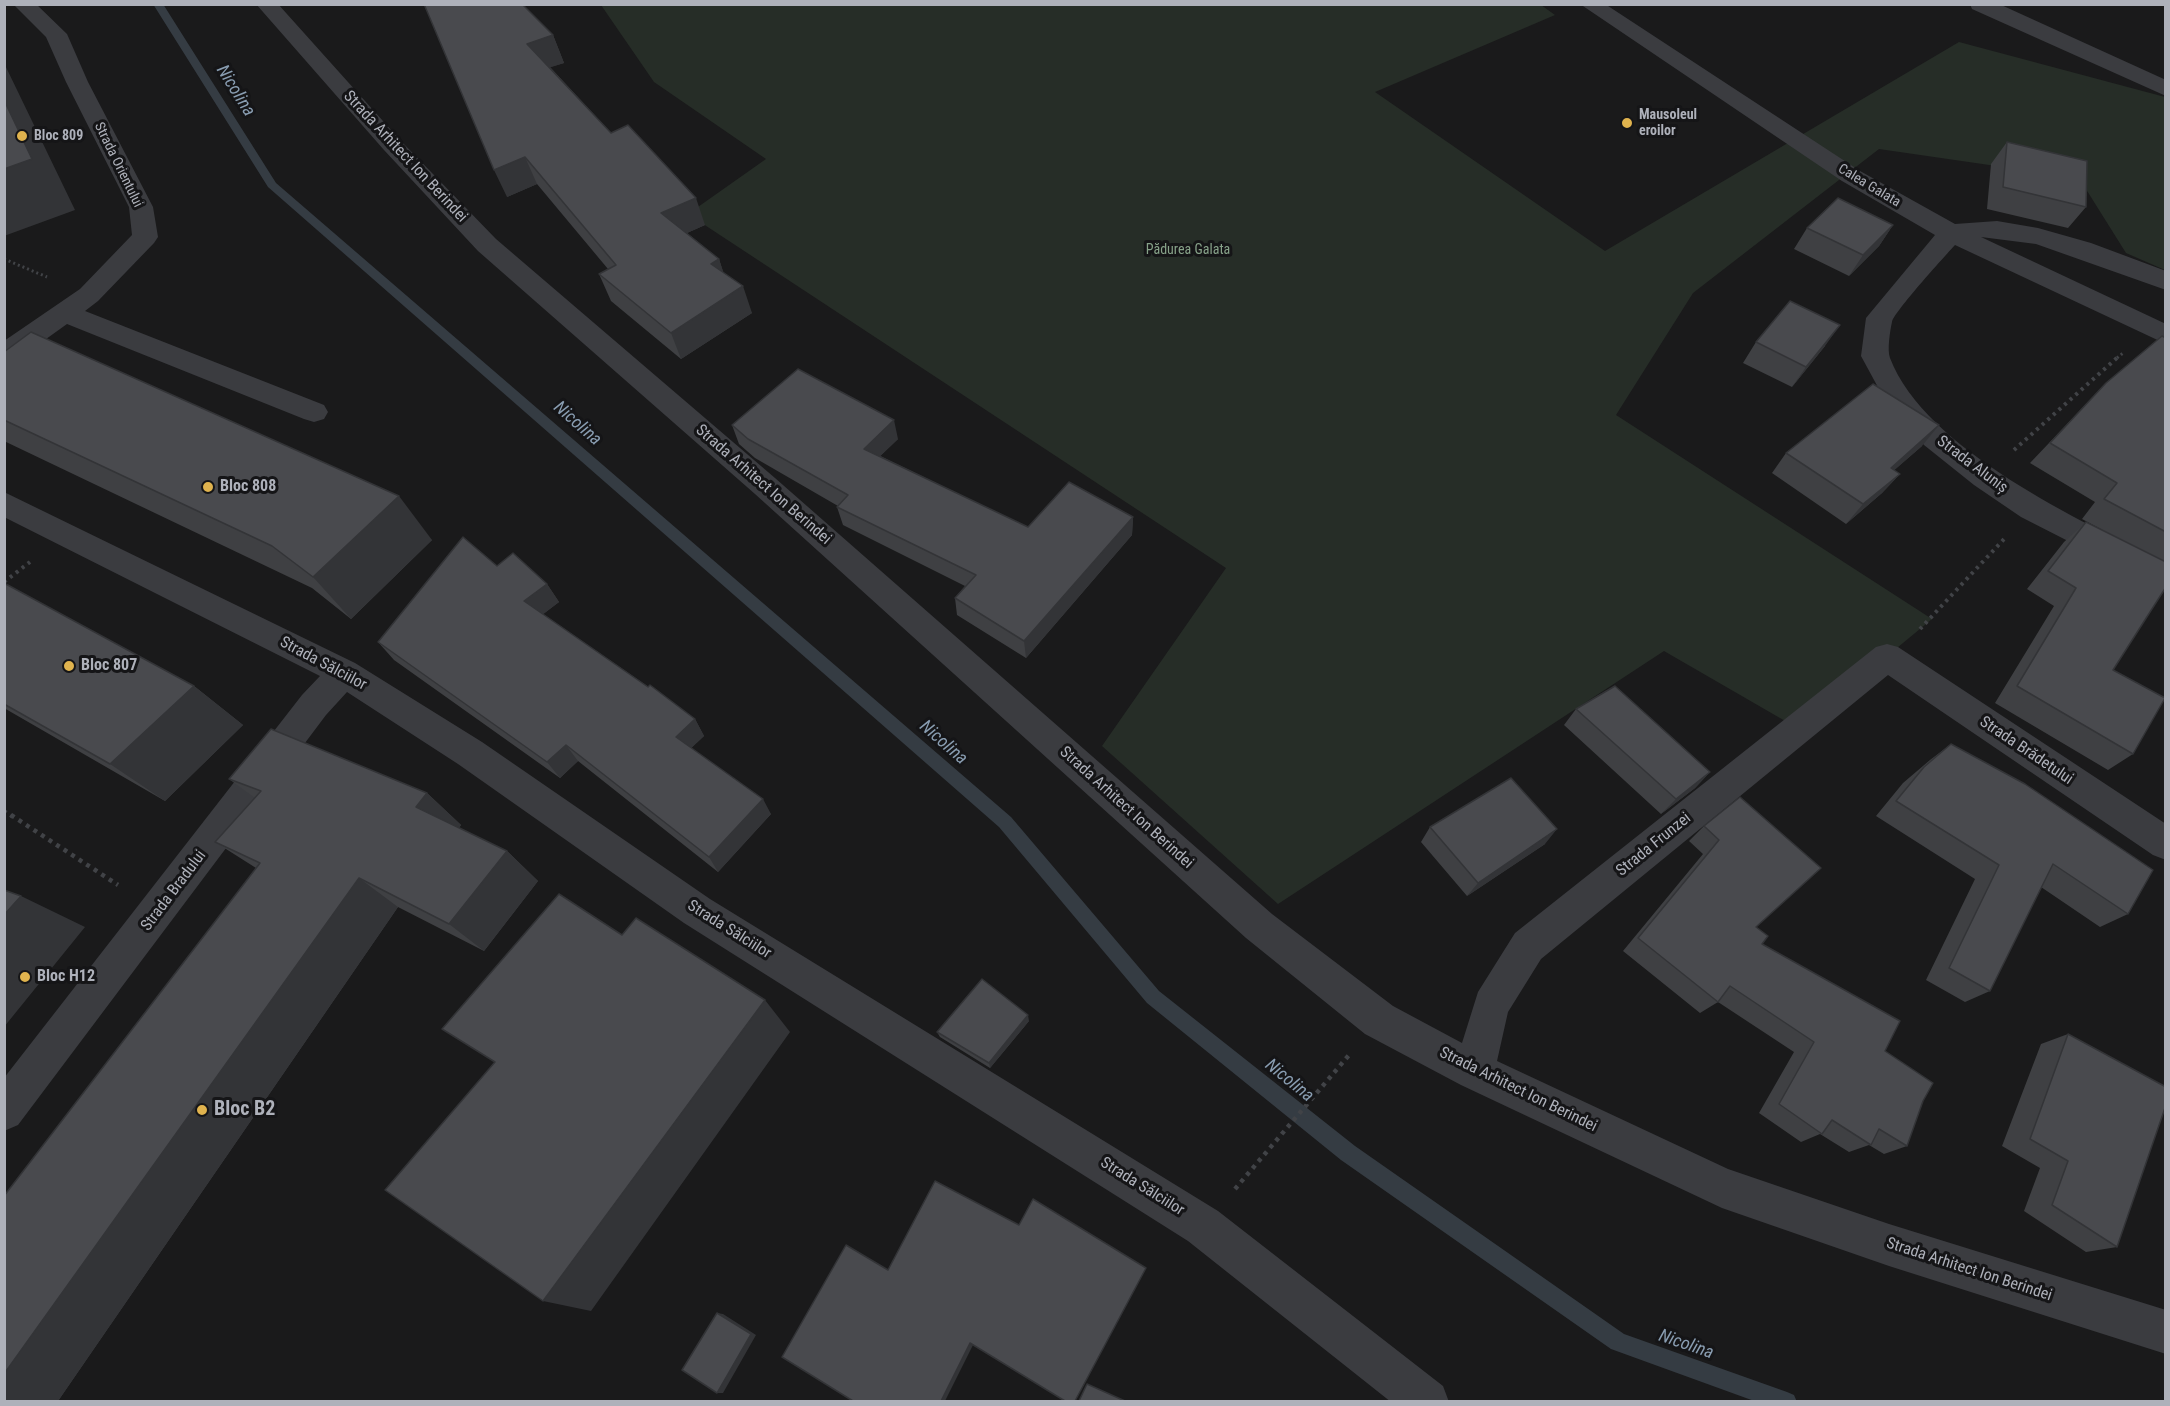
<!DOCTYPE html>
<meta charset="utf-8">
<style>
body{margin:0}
#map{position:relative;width:2170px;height:1406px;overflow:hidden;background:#1a1a1b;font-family:"Roboto Condensed",sans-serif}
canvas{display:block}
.frame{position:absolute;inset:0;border:6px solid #aeb1ba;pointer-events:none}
</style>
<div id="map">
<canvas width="2170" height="1406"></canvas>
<div class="frame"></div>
</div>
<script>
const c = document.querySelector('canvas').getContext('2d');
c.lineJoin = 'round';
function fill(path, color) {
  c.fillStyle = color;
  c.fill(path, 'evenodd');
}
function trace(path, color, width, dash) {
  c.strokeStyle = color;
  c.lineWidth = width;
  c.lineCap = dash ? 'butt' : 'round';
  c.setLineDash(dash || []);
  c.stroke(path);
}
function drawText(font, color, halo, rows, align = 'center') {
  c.font = font + ' "Roboto Condensed",sans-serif';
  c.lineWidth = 6;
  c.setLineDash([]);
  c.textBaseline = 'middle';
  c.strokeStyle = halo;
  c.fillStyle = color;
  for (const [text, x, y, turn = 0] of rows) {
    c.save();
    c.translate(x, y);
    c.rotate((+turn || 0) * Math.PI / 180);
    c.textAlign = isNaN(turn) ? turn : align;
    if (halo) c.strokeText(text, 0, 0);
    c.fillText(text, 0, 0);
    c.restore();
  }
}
fill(new Path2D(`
 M601 5H1541L1555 15 1375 92 1605 251 1959 42 2165 97V270L2126 253 2079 178 1879 149 1693 293 1616 415 1932 619 1799 729 1664 651 1278 904 1102 746 1226 568 688 214 766 159 654 82Z`), '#262d27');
fill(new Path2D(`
 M153 4H163L276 183 1011 817 1159 991 1355 1146 1624 1334 1787 1392 1794 1395 1797 1402H1757L1611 1349 1341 1160 1147 1003 999 827 268 187Z`), '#353c43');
trace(new Path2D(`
 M4 259 47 277
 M2117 358 2123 353`), '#414347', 3, [2, 3]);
trace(new Path2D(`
 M2014 450 2119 356
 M4 582 30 562
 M1920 629 2005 538
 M4 811 13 817`), '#414347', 4, [3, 4.5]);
trace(new Path2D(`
 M11 815 118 885
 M1235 1189 1349 1055`), '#414347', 4.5, [4, 5]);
fill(new Path2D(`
 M13 4H36L67 34 88 82 153 207 158 237 154 243 98 301 85 311 324 405 328 412 324 419 314 422 304 419 67 324 14 362 4 364V341L80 289 132 235 129 207 66 82 46 37Z
 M256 4H278L400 140 496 239 775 478 1272 914 1393 1006 1462 1043 1478 992 1515 933 1876 647 1887 644 1898 647 2166 824V860L2153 855 1888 675 1541 959 1508 1012 1497 1061 1728 1169 1889 1224 2166 1310V1354L1889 1266 1722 1208 1461 1085 1365 1034 1246 938 755 494 478 251 384 150Z
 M1580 4H1605L1860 171 1955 224 1997 221 2038 228 2091 243 2166 271V290L2036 244 1981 237 2166 324V344L1955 245C1944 257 1894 312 1892 322 1890 331 1887 350 1890 358 1925 450 2082 521 2166 564V591L2021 517 1974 485 1924 445 1886 402 1861 356 1866 318 1935 235 1842 181Z
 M1970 4H1999L2166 80V96L1972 9Z
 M4 492 355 663 482 742 710 899 1218 1211 1443 1386 1449 1402H1391L1188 1241 684 923 458 764 347 692 326 715 18 1125 4 1131V1078L302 695 320 676 4 517Z`), '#3b3c40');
fill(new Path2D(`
 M553 35 564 63 550 67 611 133 705 225 687 233 719 259 723 272 752 313 681 359 611 301 599 274 608 269 537 184 507 197Z
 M2007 142 2086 207 2068 228 1987 209 1991 164Z
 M1893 225 1879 246 1849 276 1794 249 1807 228Z
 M2166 338V587L2113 670 2133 754 2108 770 1995 703 2054 606 2027 589 2064 542 2086 522 2134 547 2082 519 2095 502 2030 463 2106 383Z
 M1756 342 1825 346 1792 387 1743 363Z
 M4 352 432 540 351 619 312 588 4 441Z
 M732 425 898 439 880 456 1028 527 1133 517 1132 535 1026 658 957 615 955 598 965 586 843 525 837 507 838 506 755 458 739 444Z
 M1922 446 1894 470 1900 474 1882 493 1846 524 1772 473 1786 453Z
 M497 566 547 584 559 602 543 614 695 719 704 736 691 748 771 814 718 872 578 761 560 778 394 660 378 642Z
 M4 583 194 686 243 725 165 801 4 708Z
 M1576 709 1710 772 1695 788 1661 814 1564 725Z
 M1951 744 2128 914 2100 927 2041 887 1990 991 1965 1002 1926 980 1975 879 1876 816 1903 783 1930 760Z
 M229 779 427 793 461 825 459 828 507 851 538 881 484 951 398 907 58 1401H4L256 868 215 842 255 798Z
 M1740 797 1756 927 1762 944 1885 1051 1923 1101 1907 1146 1884 1154 1869 1145 1849 1152 1820 1134 1801 1142 1759 1113 1794 1052 1718 1002 1700 1013 1623 951 1703 854 1689 841 1704 826Z
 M1430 827 1545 844 1467 896 1421 842Z
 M1029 1021 990 1068 940 1037 937 1032Z
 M2068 1034 2117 1247 2086 1252 2024 1211 2040 1168 2002 1146 2041 1044Z`), '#3f4043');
fill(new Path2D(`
 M553 35 564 63 539 71 527 44Z
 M4 63 75 210 4 236Z
 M525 157 537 184 507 197 494 170Z
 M696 198 705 225 671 240 661 213Z
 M1893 225 1879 246 1849 276 1863 255Z
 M719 259 728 286 711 264Z
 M743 286 752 313 681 359 671 333Z
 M1840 325 1825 346 1792 387 1806 367Z
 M894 420 898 439 869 467 864 449Z
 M1939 425 1922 446 1874 488 1891 468Z
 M1900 474 1882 493 1846 524 1863 504Z
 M399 496 432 540 351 619 313 577Z
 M1133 517 1132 535 1026 658 1024 641Z
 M547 584 559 602 537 619 524 601Z
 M194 686 243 725 165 801 110 764Z
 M695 719 704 736 686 753 676 737Z
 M566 745 578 761 560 778 547 762Z
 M1710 772 1695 788 1661 814 1676 799Z
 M427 793 461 825 451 839 416 807Z
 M763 799 771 814 718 872 709 857Z
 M1557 829 1545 844 1467 896 1478 883Z
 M507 851 538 881 484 951 449 924Z
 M359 878 398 907 58 1401H4V1374Z
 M21 896 85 927 4 1027V915Z
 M765 1000 790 1032 591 1311 543 1301Z
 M1028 1015 1029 1021 990 1068 989 1063Z
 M717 1313 723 1314 756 1335 723 1393H717Z
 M970 1343 973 1345 945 1401H941Z`), '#333437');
const building = new Path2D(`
 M424 4H522L553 35 527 44 611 133 628 125 696 198 661 213 719 259 711 264 743 286 671 333 599 274 616 265 525 157 494 170Z
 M4 100 32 159 4 169Z
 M2007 142 2087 161 2086 207 2003 187Z
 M1838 198 1893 225 1863 255 1807 228Z
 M1790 301 1840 325 1806 367 1756 342Z
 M31 332 399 496 313 577 272 546 4 420V352Z
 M2162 336 2166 338V532L2104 499 2117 483 2050 443 2106 383Z
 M798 369 894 420 864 449 1028 527 1069 482 1133 517 1024 641 955 598 976 575 837 507 848 495 748 439 732 425Z
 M1873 384 1939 425 1891 468 1900 474 1863 504 1786 453Z
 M2086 522 2166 562V587L2113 670 2165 698 2133 754 2017 686 2076 588 2048 571Z
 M463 537 497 566 513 553 547 584 524 601 648 687 650 685 695 719 676 737 763 799 709 857 566 745 547 762 378 642Z
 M4 583 194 686 110 764 4 704Z
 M1615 686 1710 772 1676 799 1576 709Z
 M271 729 427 793 416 807 507 851 449 924 359 878 4 1374V1196L260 863 215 842 261 791 229 779Z
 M1951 744 2025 784 2153 870 2128 914 2053 864 1990 991 1949 968 1999 865 1896 801 1924 767Z
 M1511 778 1557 829 1478 883 1430 827Z
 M1740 797 1821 868 1756 927 1768 936 1762 944 1900 1021 1885 1051 1933 1083 1923 1101 1907 1146 1879 1129 1871 1145 1832 1120 1822 1134 1779 1104 1814 1042 1730 986 1718 1002 1638 938 1719 840 1704 826Z
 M4 890 21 896 4 915Z
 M559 894 622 935 636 918 765 1000 543 1301 385 1190 495 1062 442 1029Z
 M982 979 1028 1015 989 1063 937 1032Z
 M2068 1034 2166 1087V1105L2117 1247 2052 1205 2068 1161 2030 1139Z
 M935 1181 1019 1225 1033 1199 1146 1268 1075 1401H1065L970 1343 941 1401H853L782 1357 846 1245 888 1270Z
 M717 1313 751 1334 717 1393 682 1370Z
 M1087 1384 1125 1401H1079Z`);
fill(building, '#494a4e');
trace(building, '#333437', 1.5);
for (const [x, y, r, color] of [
 [1627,123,6,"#e0b34e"],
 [22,136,6,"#e0b34e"],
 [208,487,6,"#e0b34e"],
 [69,666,6,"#e0b34e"],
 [25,977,6,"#e0b34e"],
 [202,1110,6,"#e0b34e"]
]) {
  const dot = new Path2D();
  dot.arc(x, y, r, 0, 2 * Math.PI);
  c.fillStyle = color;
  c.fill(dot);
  trace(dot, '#151517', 2);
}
drawText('bold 14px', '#aeb1ba', '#151517', [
 ["Mausoleul",1639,115],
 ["eroilor",1639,131],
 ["Bloc 809",34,136]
], 'left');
drawText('14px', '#aeb1ba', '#151517', [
 ["Strada Orientului",118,165,64],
 ["Calea Galata",1869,186,31]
]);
drawText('14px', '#87a289', '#151517', [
 ["Pădurea Galata",1188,250]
]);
drawText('16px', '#aeb1ba', '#151517', [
 ["Strada Arhitect Ion Berindei",405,157,47],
 ["Strada Aluniș",1972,465,37],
 ["Strada Arhitect Ion Berindei",763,485,41],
 ["Strada Sălciilor",323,664,28],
 ["Strada Brădetului",2026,751,34],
 ["Strada Arhitect Ion Berindei",1126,808,42],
 ["Strada Frunzei",1654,845,-39],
 ["Strada Bradului",174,891,-53],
 ["Strada Sălciilor",729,930,32],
 ["Strada Arhitect Ion Berindei",1518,1090,26],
 ["Strada Sălciilor",1142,1187,32],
 ["Strada Arhitect Ion Berindei",1969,1270,18]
]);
drawText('bold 16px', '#aeb1ba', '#151517', [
 ["Bloc 808",220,487],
 ["Bloc 807",81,666],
 ["Bloc H12",37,977]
], 'left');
drawText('italic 18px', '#899db1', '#151517', [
 ["Nicolina",235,91,58],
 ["Nicolina",577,424,41],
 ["Nicolina",943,743,41],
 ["Nicolina",1289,1081,39],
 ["Nicolina",1686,1345,19]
]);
drawText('bold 20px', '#aeb1ba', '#151517', [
 ["Bloc B2",214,1110]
], 'left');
</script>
